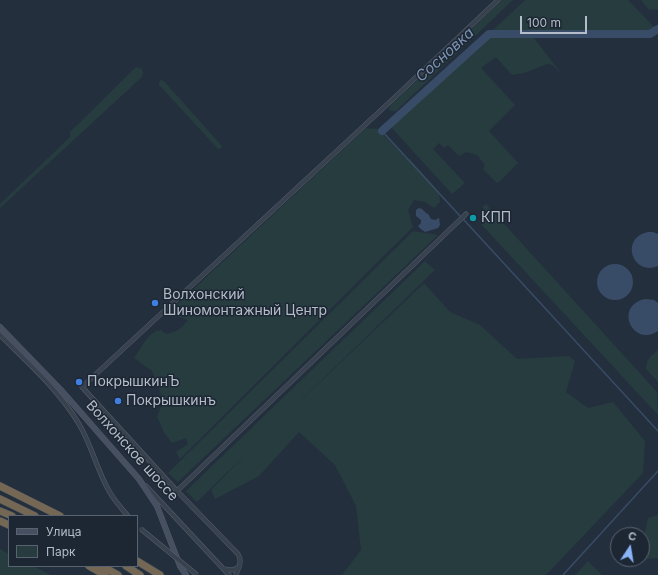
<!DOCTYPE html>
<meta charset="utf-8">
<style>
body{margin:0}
#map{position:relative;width:658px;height:575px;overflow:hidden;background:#242f3e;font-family:Inter,sans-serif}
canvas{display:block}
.legend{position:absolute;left:8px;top:515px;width:130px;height:52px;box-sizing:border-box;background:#1d2633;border:1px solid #59626f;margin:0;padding:5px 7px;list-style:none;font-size:12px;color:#b4bcc9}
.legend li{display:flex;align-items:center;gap:8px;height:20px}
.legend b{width:20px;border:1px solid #59626f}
.north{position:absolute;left:610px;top:527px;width:40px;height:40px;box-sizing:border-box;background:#1d2633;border:1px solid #59626f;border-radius:50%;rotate:12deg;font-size:11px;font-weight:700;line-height:16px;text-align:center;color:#b4bcc9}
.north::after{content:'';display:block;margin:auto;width:14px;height:18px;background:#8ab4f8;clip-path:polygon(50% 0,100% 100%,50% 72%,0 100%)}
.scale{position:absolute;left:520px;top:16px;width:67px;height:18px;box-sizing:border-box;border:2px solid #b4bcc9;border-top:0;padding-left:5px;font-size:12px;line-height:14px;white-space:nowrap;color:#b4bcc9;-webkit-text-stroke:3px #1d2633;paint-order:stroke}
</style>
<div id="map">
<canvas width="658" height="575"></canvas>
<ul class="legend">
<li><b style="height:5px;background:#465061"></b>Улица</li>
<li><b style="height:11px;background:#263c3f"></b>Парк</li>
</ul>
<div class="north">С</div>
<div class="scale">100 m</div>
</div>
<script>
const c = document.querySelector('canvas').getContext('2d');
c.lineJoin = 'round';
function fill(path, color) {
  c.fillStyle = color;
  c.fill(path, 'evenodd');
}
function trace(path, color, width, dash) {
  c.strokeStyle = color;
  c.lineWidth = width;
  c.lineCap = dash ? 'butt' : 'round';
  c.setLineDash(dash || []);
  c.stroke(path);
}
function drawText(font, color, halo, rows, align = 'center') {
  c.font = font + ' Inter,sans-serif';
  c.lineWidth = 3;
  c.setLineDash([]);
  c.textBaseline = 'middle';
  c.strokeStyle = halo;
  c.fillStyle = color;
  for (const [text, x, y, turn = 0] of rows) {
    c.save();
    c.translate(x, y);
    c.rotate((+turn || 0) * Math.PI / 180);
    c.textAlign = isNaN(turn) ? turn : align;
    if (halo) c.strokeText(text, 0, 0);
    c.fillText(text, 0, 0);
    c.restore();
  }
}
fill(new Path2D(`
 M502 0H513L396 111H392L389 110 390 106Z
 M525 0H628L657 30 491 32Z
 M641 0H658V10L654 9 649 10Z
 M488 37H533L561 73 552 65 547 64 524 73 512 75 496 57 481 68 515 105 489 131 518 163 499 182 497 183 483 169 485 165 477 155 466 152 459 156 448 145 444 148 439 143 433 149 465 183 452 194 391 127Z
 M136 67 142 69 143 73 142 77 0 208V204L70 137V132Z
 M161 80 164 81 222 146 221 148 218 149 159 85V82Z
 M366 128 378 129 406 158 410 159 439 192 440 202 434 208 425 202 414 200 408 210 413 227 180 459 176 452 188 444 186 438 172 443 164 432 157 417 163 401 158 385 152 371 134 358C141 349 148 331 161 330L166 334C177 332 181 329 188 320L179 317H168L169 312Z
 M486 204 657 392 658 415 481 224 490 215 482 207Z
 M413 231 438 235 178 482 168 473Z
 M425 261 435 270 290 411 424 283 450 312 480 325 517 359 569 356 575 361 566 392 588 408 613 402 645 441 643 473 546 575H342L361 550 356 506 335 465 299 432 259 476 215 499 211 490 249 451 197 502 186 491Z
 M658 350V382L646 369C646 359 651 356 658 350Z
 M658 515V558L639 560 642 559V545L648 518Z
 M0 549 9 554V566H33L51 575H0Z
 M588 561 602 575H575Z`), '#263c3f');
fill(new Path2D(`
 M419 208 422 209 426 213 428 214 431 219 435 220 439 218 440 225 438 228 425 232 421 229 418 226 421 223V220L416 216V210Z
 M648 232H653L658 234V266C633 277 619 238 648 232Z
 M597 282a18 18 0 1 1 36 0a18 18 0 1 1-36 0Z
 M645 299 654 300 658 303V331C633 348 613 306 645 299Z`), '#394c67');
trace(new Path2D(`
 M382 131 460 216
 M464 220 658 431
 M563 575 658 471`), '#394c67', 1.5);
trace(new Path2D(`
 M382 131 489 34H650L658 29`), '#394c67', 8);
const street = new Path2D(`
 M0 335C28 363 59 390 79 424 92 446 97 470 109 491 114 500 121 508 128 516
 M146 486 229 575
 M177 491 466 214
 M224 569 233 570 239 567
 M236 575C238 567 243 562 238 554L177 491 82 387 393 99 498 0`);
const secondary = new Path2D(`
 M0 327 61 390 139 479 157 506 180 566 186 575`);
const highway = new Path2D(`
 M0 486 60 516
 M0 499 35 516
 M0 511 12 516
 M0 521 9 525
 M137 561 160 575
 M89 566 105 575
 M102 566 118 575
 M126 566 140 575`);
trace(street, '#565f6c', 5);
trace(secondary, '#565f6c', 6);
trace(highway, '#434c59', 8);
trace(street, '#38414e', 4);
trace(secondary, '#465061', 5.5);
trace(highway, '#746855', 7);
const streetBridge = new Path2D(`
 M141 529 197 575`);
trace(streetBridge, '#565f6c', 5, []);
trace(streetBridge, '#38414e', 4);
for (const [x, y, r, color] of [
 [473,218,4,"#0f9aa8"],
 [155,303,4,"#3f7fe0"],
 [79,382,4,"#3f7fe0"],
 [118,401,4,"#3f7fe0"]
]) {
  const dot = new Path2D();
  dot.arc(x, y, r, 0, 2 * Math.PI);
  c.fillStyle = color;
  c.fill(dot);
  trace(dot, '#1d2633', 1.5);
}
drawText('14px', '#b4bcc9', '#1d2633', [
 ["КПП",481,218],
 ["Волхонский",163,295],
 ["Шиномонтажный Центр",163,311],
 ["ПокрышкинЪ",87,382],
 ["Покрышкинъ",126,401]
], 'left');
drawText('14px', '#b4bcc9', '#1d2633', [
 ["Волхонское шоссе",132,451,48]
]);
drawText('italic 15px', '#7c92b1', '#1d2633', [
 ["Сосновка",445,55,-42]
]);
</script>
